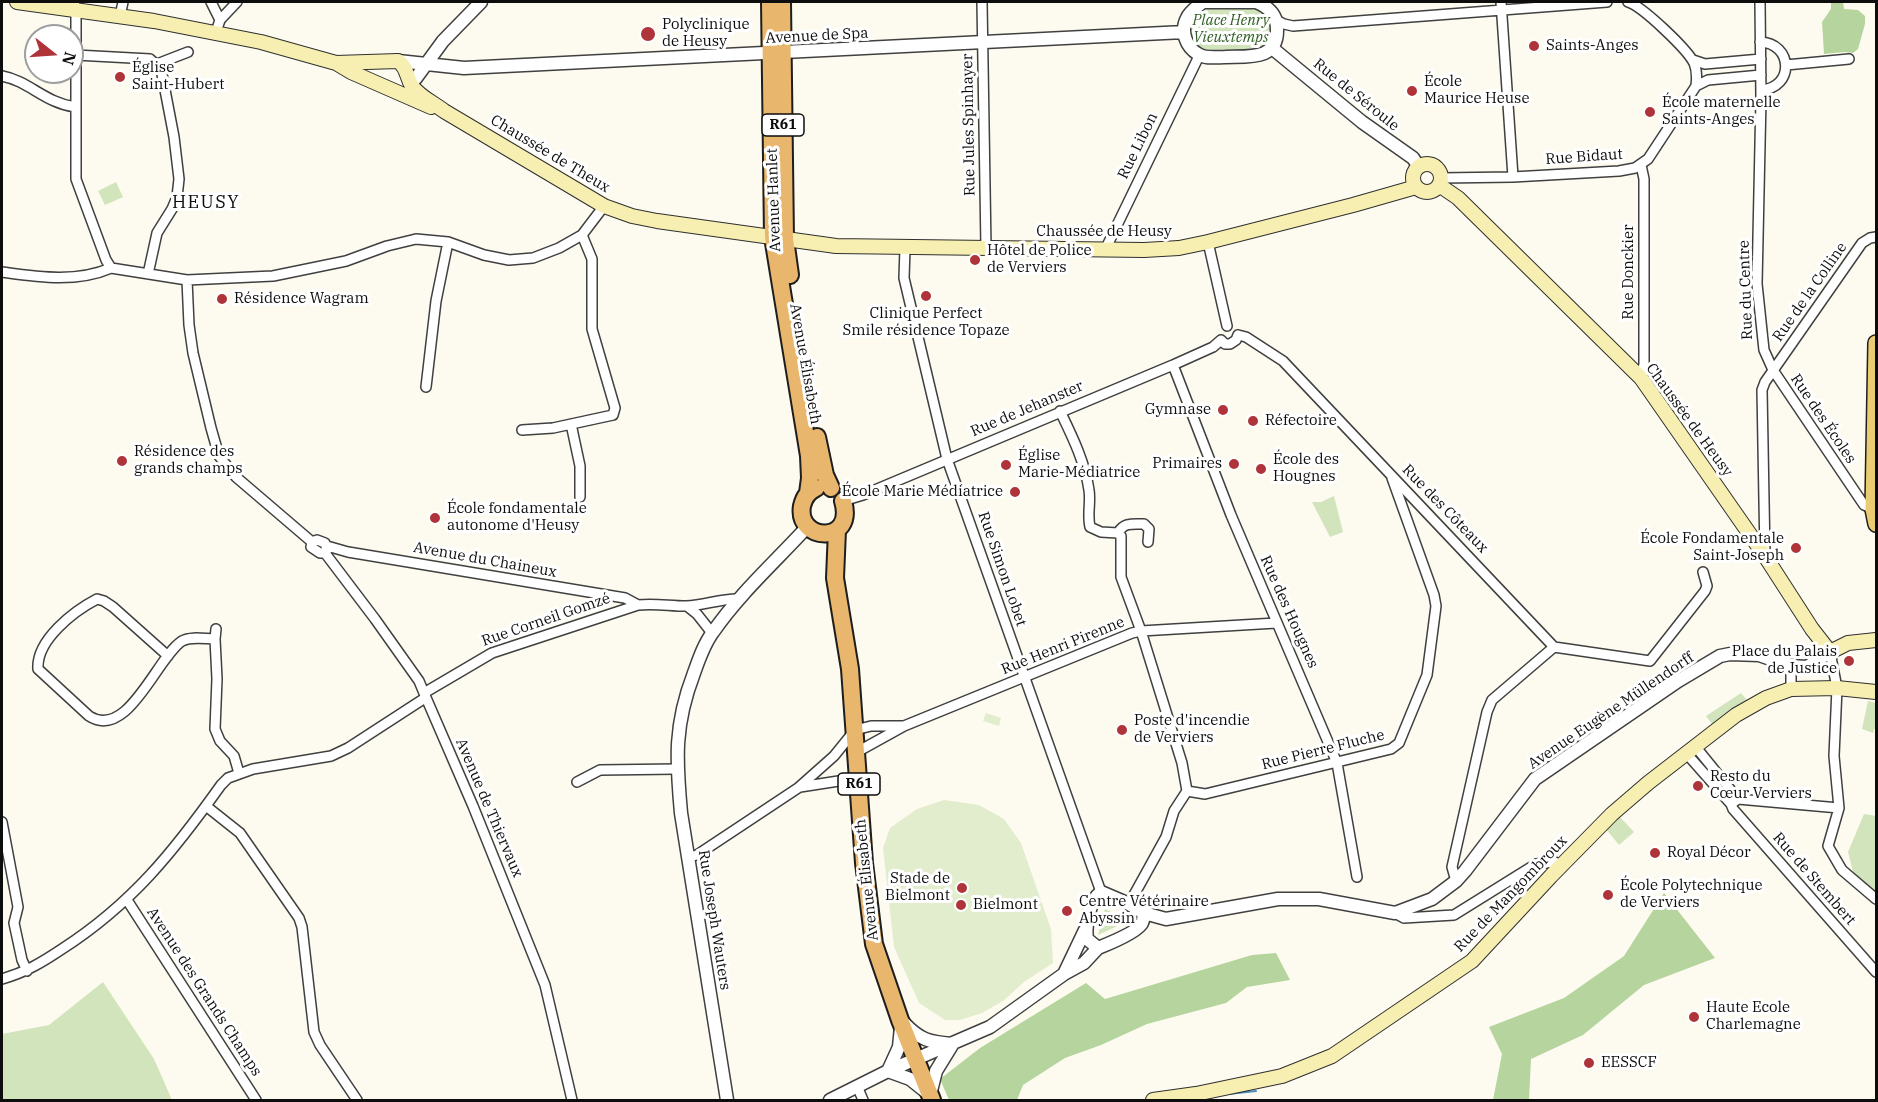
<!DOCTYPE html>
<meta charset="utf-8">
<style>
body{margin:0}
#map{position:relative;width:1878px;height:1102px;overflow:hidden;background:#fdfbef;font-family:"IBM Plex Serif",serif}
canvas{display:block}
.frame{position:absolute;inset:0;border:3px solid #0d0d0d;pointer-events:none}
.north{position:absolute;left:24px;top:24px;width:60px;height:60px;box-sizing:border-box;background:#fff;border:2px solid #9e9e9e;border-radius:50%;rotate:107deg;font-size:16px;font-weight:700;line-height:24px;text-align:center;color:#0d0d0d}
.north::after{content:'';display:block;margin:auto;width:21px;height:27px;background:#af343a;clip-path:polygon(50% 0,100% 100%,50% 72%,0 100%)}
</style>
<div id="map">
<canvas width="1878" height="1102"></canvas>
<div class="frame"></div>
<div class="north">N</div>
</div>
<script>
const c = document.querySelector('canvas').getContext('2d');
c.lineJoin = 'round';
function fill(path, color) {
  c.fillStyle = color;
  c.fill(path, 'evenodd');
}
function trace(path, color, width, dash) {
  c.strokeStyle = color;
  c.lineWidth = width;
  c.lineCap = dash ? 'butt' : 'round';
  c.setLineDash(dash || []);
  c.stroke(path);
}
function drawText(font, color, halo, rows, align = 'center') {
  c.font = font + ' "IBM Plex Serif",serif';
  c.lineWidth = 6;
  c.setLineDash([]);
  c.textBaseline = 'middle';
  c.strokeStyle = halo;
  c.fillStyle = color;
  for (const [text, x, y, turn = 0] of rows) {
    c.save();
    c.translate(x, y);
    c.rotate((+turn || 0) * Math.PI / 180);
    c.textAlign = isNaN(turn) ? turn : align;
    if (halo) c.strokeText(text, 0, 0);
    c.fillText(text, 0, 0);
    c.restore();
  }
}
fill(new Path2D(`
 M1252 6 1262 10 1272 21 1270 40 1266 47 1258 51 1205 52 1192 43C1191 39 1189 33 1189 29 1189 2 1234 7 1252 6Z
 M116 182 123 197 105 205 98 191Z
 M1334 496 1343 532 1330 537 1312 502H1321Z
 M1741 693 1747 700 1712 724 1706 716Z
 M1868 701 1876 703V729H1874L1873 733 1862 729Z
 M1864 814 1876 816V895L1854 876 1848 852Z
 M1619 816 1634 832 1619 845 1606 829Z
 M1105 909 1126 919V922L1098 935Z
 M103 982 154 1059 172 1100H2V1034L49 1025Z`), '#d1e4bc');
fill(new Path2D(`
 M1831 2H1843L1844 9 1858 10 1865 16V24L1858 49 1853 53 1844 52 1824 54 1822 22 1831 9Z
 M1664 893 1715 958 1644 985 1583 1035 1531 1059 1529 1100H1493L1502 1054 1489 1027 1564 998 1624 956Z
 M1276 953 1290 980 1247 987 1226 1003 1147 1024 1101 1045 1065 1058 1023 1085 1017 1100H949L940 1079 980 1048 1086 983 1105 999 1252 955Z`), '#b6d49d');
fill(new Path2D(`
 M986 713 1001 718 999 726 983 721Z
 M944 800 979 805 1004 819 1021 843 1051 929 1053 963 1024 982 1003 1001 982 1013 960 1020H945L919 1003 894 947 883 848 890 828 917 809Z`), '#e2edcd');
trace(new Path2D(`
 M1228 1094 1256 1091`), '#478fbf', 2);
const minor = new Path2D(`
 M74 2 76 10V179L106 260 111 268
 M211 2 220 20 216 32
 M982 2 986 248
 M1501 2 1513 177
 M1760 2 1761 98 1757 284 1764 350 1773 370 1864 505 1873 509
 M120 16 123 2
 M220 20 237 2
 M1276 20 1284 24 1293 26 1607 2
 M1760 42C1793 43 1795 88 1761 90
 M76 55 150 59 161 69 174 137 179 179 177 197 172 209 157 233 148 274
 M1693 60 1705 64 1761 59
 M157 64 188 52
 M1786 65 1849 59
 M2 76C29 81 45 103 75 107
 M1696 86 1708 80 1761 75
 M1441 178 1513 177 1619 171 1635 168 1648 159 1696 86C1697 78 1697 70 1694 63 1687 49 1642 6 1628 2
 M1208 242 1227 326
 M905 248 904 278 947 459 1101 892
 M1105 250 1199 56
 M111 268 187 280 273 276 346 261 387 246 416 239 448 242 484 255 509 260 533 258 559 248 582 235 604 206
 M2 272C38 277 76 283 111 268
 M187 280 189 325 193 353 211 428 219 456 236 477 312 542
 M1238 335 1246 337 1283 361 1554 647 1650 661 1705 591 1707 586 1703 572
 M1221 340 1225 344H1230L1236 340 1238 335
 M1173 365 1231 515 1337 763 1357 877
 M1641 378 1644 364V179L1641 165
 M426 387 436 301 448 242
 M1060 411C1072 436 1085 462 1089 490 1091 502 1087 515 1090 527L1101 532 1118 533 1121 536V577L1141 631 1182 763 1187 791 1174 811 1166 837 1129 904
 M571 424 580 466V497
 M522 430 553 428 613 415 615 408 592 329V259L582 235
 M843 501 863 495 1173 365 1213 347 1221 340
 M1118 533C1124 522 1133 524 1144 524L1149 529 1148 542
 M327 546 348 552 625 598 638 605
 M325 553 327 550 325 543 317 540 312 542 311 547 320 553H325L375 619 419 681 424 693 473 806 545 985 572 1100
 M1765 556 1762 390 1765 382 1862 243 1870 238 1876 237
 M687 606 697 614 712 633
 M216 629 215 639 217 679 215 729 220 741 234 756 239 773
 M1830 652 1837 688 1834 756 1839 808 1828 846 1842 870 1876 899
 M168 656 113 607 104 601 97 599C74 611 36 640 38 669L89 716C128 741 157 657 182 641 191 636 205 639 215 639
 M1791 689V666
 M424 693 492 653 638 605C654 603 670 606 686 606 704 606 721 598 739 599
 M1695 746 1738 799
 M857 752 904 726 1132 633 1141 631 1276 623
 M1686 753 1731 804 1733 809 1876 972
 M577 782 600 770 677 769
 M800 787 858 778
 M1187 791 1205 794 1391 749 1399 743 1427 675 1436 606 1434 595 1392 478
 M1731 804 1738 799 1839 808
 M206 806 240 833 299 918 302 927 314 1032 320 1045 357 1100
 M2 822 18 907 14 923 22 960 27 971
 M689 857 697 855 798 788 834 756 855 730 871 726H902
 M1456 881 1452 867 1487 712 1492 700 1554 647
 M127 900 256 1100
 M1395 913 1404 918 1454 915 1536 864 1555 862 1561 865
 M2 979C26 972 41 963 62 949 132 904 174 851 221 785L228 778 253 769 331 756 348 748 425 698
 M857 1086 863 1100`);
const tertiary = new Path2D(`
 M1203 2H1256C1269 7 1277 15 1277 29 1278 61 1248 56 1225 57 1217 57 1205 59 1198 54 1186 47 1180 31 1187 18 1190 11 1198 6 1203 2Z
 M1272 48 1362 122 1413 158 1419 167
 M398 61 464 68 1184 32
 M410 82 416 78 443 41 481 2
 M1144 913C1143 916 1144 920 1142 923 1138 932 1108 944 1098 948L1087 939C1085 926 1089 901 1101 892L1129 904 1144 913 1166 919 1278 899H1319L1395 913 1432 899 1456 881 1465 871 1535 779 1678 681 1720 656 1730 654 1759 655 1791 666 1807 667 1830 652
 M1064 974 1085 930
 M904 1023C920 1040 929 1042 952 1044
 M888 1071 910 1079 930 1095 936 1071 952 1045
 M888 1071 899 1047 901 1027
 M727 1100 681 813C676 759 674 725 694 673 699 659 704 644 713 632 740 593 776 561 808 526
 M830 1100 888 1071 990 1027 1064 974 1084 963 1098 948`);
const secondary = new Path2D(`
 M17 2 154 21 261 42 336 63 351 72 431 107
 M336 63 398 61C408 68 406 77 412 86 420 97 434 103 444 111L604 206 632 216 657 221 836 246 1144 250 1179 248 1208 242 1353 205 1416 187
 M1413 178a14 14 0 1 1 28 0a14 14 0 1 1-28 0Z
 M1439 185 1458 198 1641 378 1765 556 1812 629 1830 652 1848 643 1876 640
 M1153 1100 1196 1094 1282 1076 1332 1056 1472 961 1551 876 1612 814 1648 783 1736 715 1766 698 1791 689 1837 688 1876 692`);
const primary = new Path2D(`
 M1876 343 1873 509 1876 524`);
const trunk = new Path2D(`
 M770 2 773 237 809 456 810 478 808 493
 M782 2 785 239 790 275
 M817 437 825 475 831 488
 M816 488C809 491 804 497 802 506 796 542 856 545 843 501
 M837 530 835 578 850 669 864 863 874 944 900 1020 932 1100`);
trace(minor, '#404040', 12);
trace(tertiary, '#404040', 15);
trace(secondary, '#2f2f2f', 16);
trace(primary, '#1e1e1e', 18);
trace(trunk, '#1e1e1e', 20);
trace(minor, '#fff', 9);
trace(tertiary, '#fff', 12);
trace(secondary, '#f7efb1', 14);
trace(primary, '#eacd72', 15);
trace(trunk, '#e8b66c', 16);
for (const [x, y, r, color] of [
 [648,34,8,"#af343a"],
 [1534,46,6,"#af343a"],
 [120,77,6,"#af343a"],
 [1412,91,6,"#af343a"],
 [1650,112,6,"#af343a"],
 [975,260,6,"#af343a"],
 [926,296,6,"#af343a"],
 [222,299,6,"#af343a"],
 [1223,410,6,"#af343a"],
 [1253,421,6,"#af343a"],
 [122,461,6,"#af343a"],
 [1234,464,6,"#af343a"],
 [1006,465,6,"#af343a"],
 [1261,469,6,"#af343a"],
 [1015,492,6,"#af343a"],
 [435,518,6,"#af343a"],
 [1796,548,6,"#af343a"],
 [1849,661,6,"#af343a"],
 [1122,730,6,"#af343a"],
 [1698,786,6,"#af343a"],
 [1655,853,6,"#af343a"],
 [962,888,6,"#af343a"],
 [1608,895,6,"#af343a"],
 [961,905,6,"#af343a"],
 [1067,911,6,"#af343a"],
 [1694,1017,6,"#af343a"],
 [1589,1063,6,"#af343a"]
]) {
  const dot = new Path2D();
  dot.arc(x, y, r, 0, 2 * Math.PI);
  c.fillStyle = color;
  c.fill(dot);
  trace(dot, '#fff', 2);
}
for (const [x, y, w] of [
 [783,125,42],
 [859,784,42]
]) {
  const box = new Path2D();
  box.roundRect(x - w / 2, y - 11, w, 22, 4.5);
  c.fillStyle = '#fff';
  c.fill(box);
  trace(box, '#0d0d0d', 1.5);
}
drawText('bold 14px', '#0d0d0d', null, [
 ["R61",783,125],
 ["R61",859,784]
]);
drawText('italic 15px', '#305e24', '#fff', [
 ["Place Henry",1231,21],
 ["Vieuxtemps",1231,38]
]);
drawText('15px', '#0d0d0d', '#fff', [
 ["Polyclinique",662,25],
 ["de Heusy",662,42],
 ["Saints-Anges",1546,46],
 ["Église",132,68],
 ["Saint-Hubert",132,85],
 ["École",1424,82],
 ["Maurice Heuse",1424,99],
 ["École maternelle",1662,103],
 ["Saints-Anges",1662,120],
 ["Hôtel de Police",987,251],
 ["de Verviers",987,268],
 ["Résidence Wagram",234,299],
 ["Clinique Perfect",926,314,"center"],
 ["Smile résidence Topaze",926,331,"center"],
 ["Gymnase",1211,410,"right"],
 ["Réfectoire",1265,421],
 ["Résidence des",134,452],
 ["grands champs",134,469],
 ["Église",1018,456],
 ["Marie-Médiatrice",1018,473],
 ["École des",1273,460],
 ["Hougnes",1273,477],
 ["Primaires",1222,464,"right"],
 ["École Marie Médiatrice",1003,492,"right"],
 ["École fondamentale",447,509],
 ["autonome d'Heusy",447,526],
 ["École Fondamentale",1784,539,"right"],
 ["Saint-Joseph",1784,556,"right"],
 ["Place du Palais",1837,652,"right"],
 ["de Justice",1837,669,"right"],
 ["Poste d'incendie",1134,721],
 ["de Verviers",1134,738],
 ["Resto du",1710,777],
 ["Cœur Verviers",1710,794],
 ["Royal Décor",1667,853],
 ["Stade de",950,879,"right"],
 ["Bielmont",950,896,"right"],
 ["École Polytechnique",1620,886],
 ["de Verviers",1620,903],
 ["Centre Vétérinaire",1079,902],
 ["Abyssin",1079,919],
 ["Bielmont",973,905],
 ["Haute Ecole",1706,1008],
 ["Charlemagne",1706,1025],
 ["EESSCF",1601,1063]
], 'left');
drawText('15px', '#0d0d0d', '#fff', [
 ["Avenue de Spa",817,36,-3],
 ["Rue de Séroule",1356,95,39],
 ["Rue Jules Spinhayer",969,125,-91],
 ["Rue Libon",1138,146,-64],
 ["Chaussée de Theux",550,154,31],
 ["Rue Bidaut",1584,157,-4],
 ["Avenue Hanlet",774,200,-92],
 ["Chaussée de Heusy",1104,232],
 ["Rue Donckier",1629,272,-90],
 ["Rue du Centre",1746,290,-92],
 ["Rue de la Colline",1810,292,-55],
 ["Avenue Élisabeth",805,364,80],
 ["Rue de Jehanster",1027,409,-23],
 ["Rue des Écoles",1823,419,56],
 ["Chaussée de Heusy",1689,420,54],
 ["Rue des Côteaux",1445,509,46],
 ["Avenue du Chaineux",485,560,10],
 ["Rue Simon Lobet",1002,569,71],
 ["Rue des Hougnes",1289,612,66],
 ["Rue Corneil Gomzé",546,620,-19],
 ["Rue Henri Pirenne",1063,646,-22],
 ["Avenue Eugène Müllendorff",1611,711,-34],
 ["Rue Pierre Fluche",1323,750,-14],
 ["Avenue de Thiervaux",489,808,67],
 ["Rue de Stembert",1814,879,49],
 ["Avenue Élisabeth",867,880,-96],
 ["Rue de Mangombroux",1511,894,-46],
 ["Rue Joseph Wauters",714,920,81],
 ["Avenue des Grands Champs",204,992,57]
]);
c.letterSpacing = '1.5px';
drawText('18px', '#0d0d0d', '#fff', [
 ["HEUSY",206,203]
]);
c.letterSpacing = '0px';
</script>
